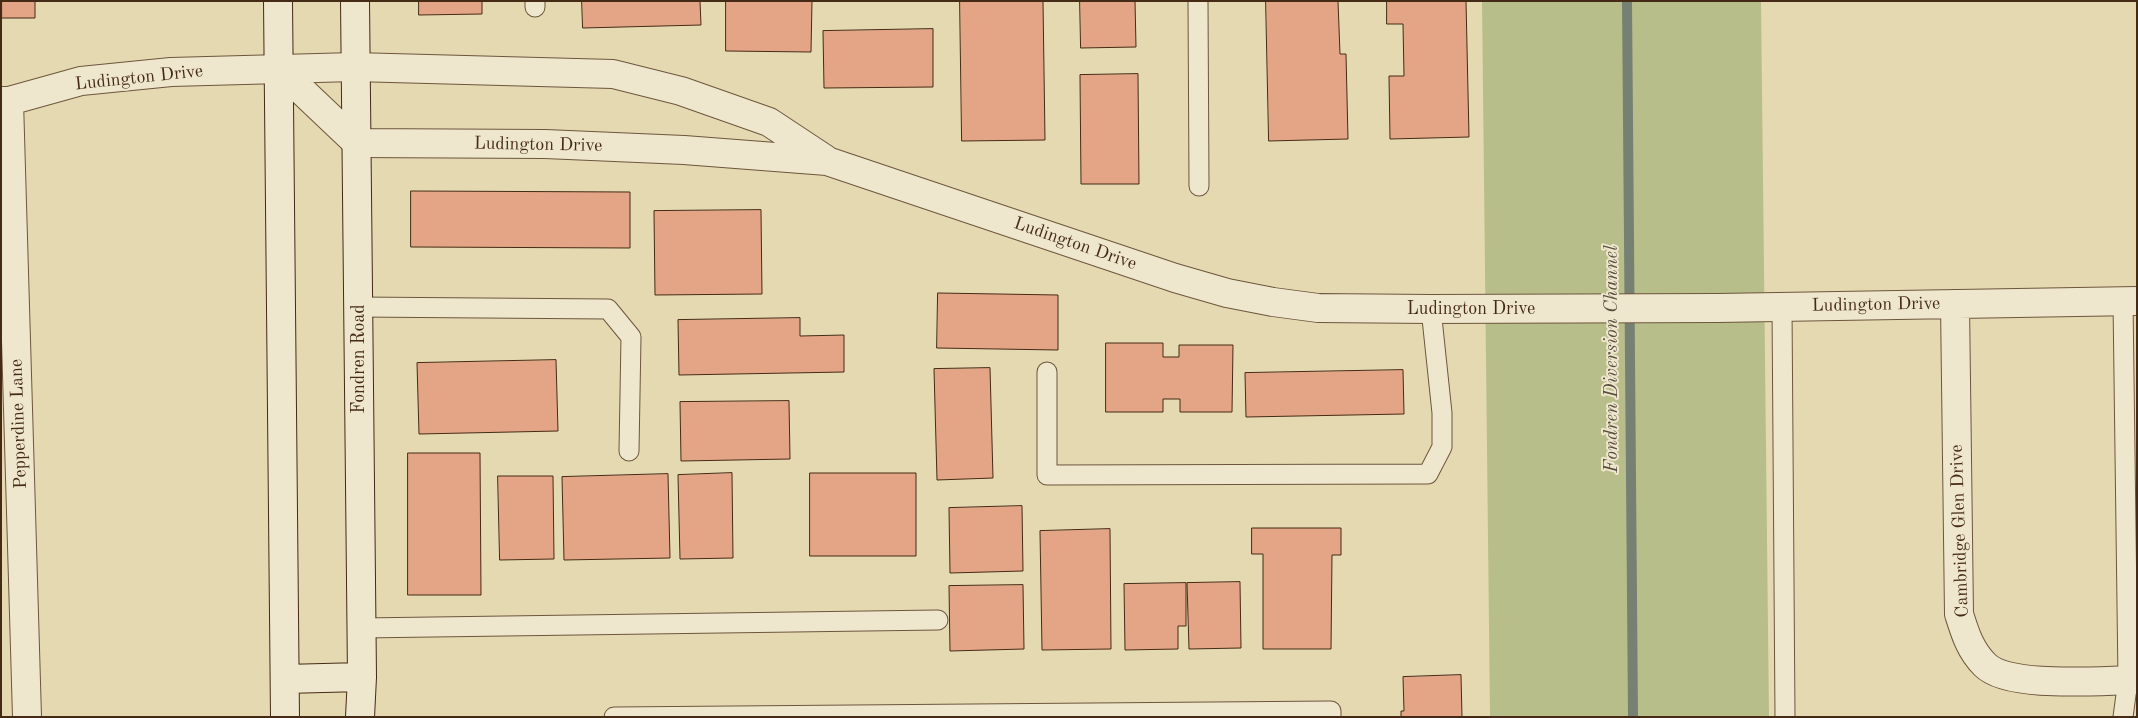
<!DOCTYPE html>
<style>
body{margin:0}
#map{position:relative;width:2138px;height:718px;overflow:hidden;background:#e5d9b2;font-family:"Old Standard TT",serif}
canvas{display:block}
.frame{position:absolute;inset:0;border:2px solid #452a15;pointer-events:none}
</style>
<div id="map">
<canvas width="2138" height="718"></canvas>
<div class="frame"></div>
</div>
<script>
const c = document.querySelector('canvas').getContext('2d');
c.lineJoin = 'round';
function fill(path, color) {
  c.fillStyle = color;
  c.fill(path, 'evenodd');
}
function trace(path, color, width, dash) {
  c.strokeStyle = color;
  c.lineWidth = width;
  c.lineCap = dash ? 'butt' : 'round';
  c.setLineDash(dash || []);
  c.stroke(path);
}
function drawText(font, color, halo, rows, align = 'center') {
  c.font = font + ' "Old Standard TT",serif';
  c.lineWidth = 4;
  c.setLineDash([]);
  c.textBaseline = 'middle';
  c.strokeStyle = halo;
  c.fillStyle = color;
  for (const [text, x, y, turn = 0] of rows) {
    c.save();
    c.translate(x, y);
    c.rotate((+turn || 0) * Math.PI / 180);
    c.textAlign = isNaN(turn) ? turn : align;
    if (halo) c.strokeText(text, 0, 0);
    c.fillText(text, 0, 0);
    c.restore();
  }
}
fill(new Path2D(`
 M1482 1H1761L1769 717H1490Z`), '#b8be8a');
trace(new Path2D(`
 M1627 1 1633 717`), '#768073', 10);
const building = new Path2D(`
 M2 1H35V18H2Z
 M419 1H482V14L419 15Z
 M582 1H700L701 25 583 28Z
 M726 1H812L811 52 726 51Z
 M960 1H1043L1045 140 962 141Z
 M1080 1H1135L1136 47 1081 48Z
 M1266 1H1338L1340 54H1346L1348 139 1269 141Z
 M1387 1H1466L1469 137 1390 139 1389 76H1404L1403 24H1387Z
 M933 29V87L824 88 823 31Z
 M1138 74 1139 184H1081L1080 75Z
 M411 191 630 192V248L411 247Z
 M761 210 762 294 655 295 654 211Z
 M938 293 1058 295V350L937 348Z
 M800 318V336L844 335V372L679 375 678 320Z
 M1106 343H1163V357H1179V345H1233L1232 412H1180V399H1163V412H1106Z
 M556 360 558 431 419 434 417 363Z
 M990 368 993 478 937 480 934 369Z
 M1403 370 1404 414 1246 417 1245 373Z
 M789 401 790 459 681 461 680 402Z
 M408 453H480L481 595H408Z
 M732 473 733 558 680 559 678 475Z
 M810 473H916V556H810Z
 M668 474 670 558 564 560 562 477Z
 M498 476H553L554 559 500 560Z
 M1022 506 1023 571 950 573 949 508Z
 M1252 528H1341V555H1332L1331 649H1263V554H1252Z
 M1110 529 1111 649 1042 650 1040 531Z
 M1240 582 1241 648 1189 649 1187 583Z
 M1186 583V626H1178V649L1125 650 1124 584Z
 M1023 585 1024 649 950 651 949 586Z
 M1461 675 1462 717H1401V711H1404L1403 677Z`);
fill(building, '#e4a586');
trace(building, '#452a15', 1);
const lane = new Path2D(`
 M535 1V7
 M1198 1 1199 186
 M2123 301 2128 680 2123 717
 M358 307 608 309 631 337 629 451
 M1782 307 1785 717
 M1047 372V475L1428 474 1442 447V413L1431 309
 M361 628 938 620
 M614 717 1331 711V717`);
const street = new Path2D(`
 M279 69 357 143 545 144 684 150 827 161 1175 278 1227 293 1273 302 1318 308 1431 309 1718 308 2137 301
 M1 101H9L81 81 171 72 354 67 613 74 681 91 769 122 825 159
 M9 101 27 717
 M1955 304 1959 614C1965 633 1970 650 1985 665 2009 689 2103 680 2137 680`);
const secondary = new Path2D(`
 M278 1 285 717
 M355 1 362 677 360 717
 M285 679 362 677`);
trace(lane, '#6d563c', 21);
trace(street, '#6d563c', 30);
trace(secondary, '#452a15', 30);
trace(lane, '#eee6cd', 19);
trace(street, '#eee6cd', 28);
trace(secondary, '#eee6cd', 28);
drawText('18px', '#452a15', '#eee6cd', [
 ["Ludington Drive",139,78,-6],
 ["Ludington Drive",538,145,1],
 ["Ludington Drive",1075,244,19],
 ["Ludington Drive",1876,305,-1],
 ["Ludington Drive",1471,309],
 ["Fondren Road",359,359,-90],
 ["Pepperdine Lane",19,424,-92],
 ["Cambridge Glen Drive",1960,531,-92]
]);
drawText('italic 19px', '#594e3c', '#eee6cd', [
 ["Fondren Diversion Channel",1612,359,-90]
]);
</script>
